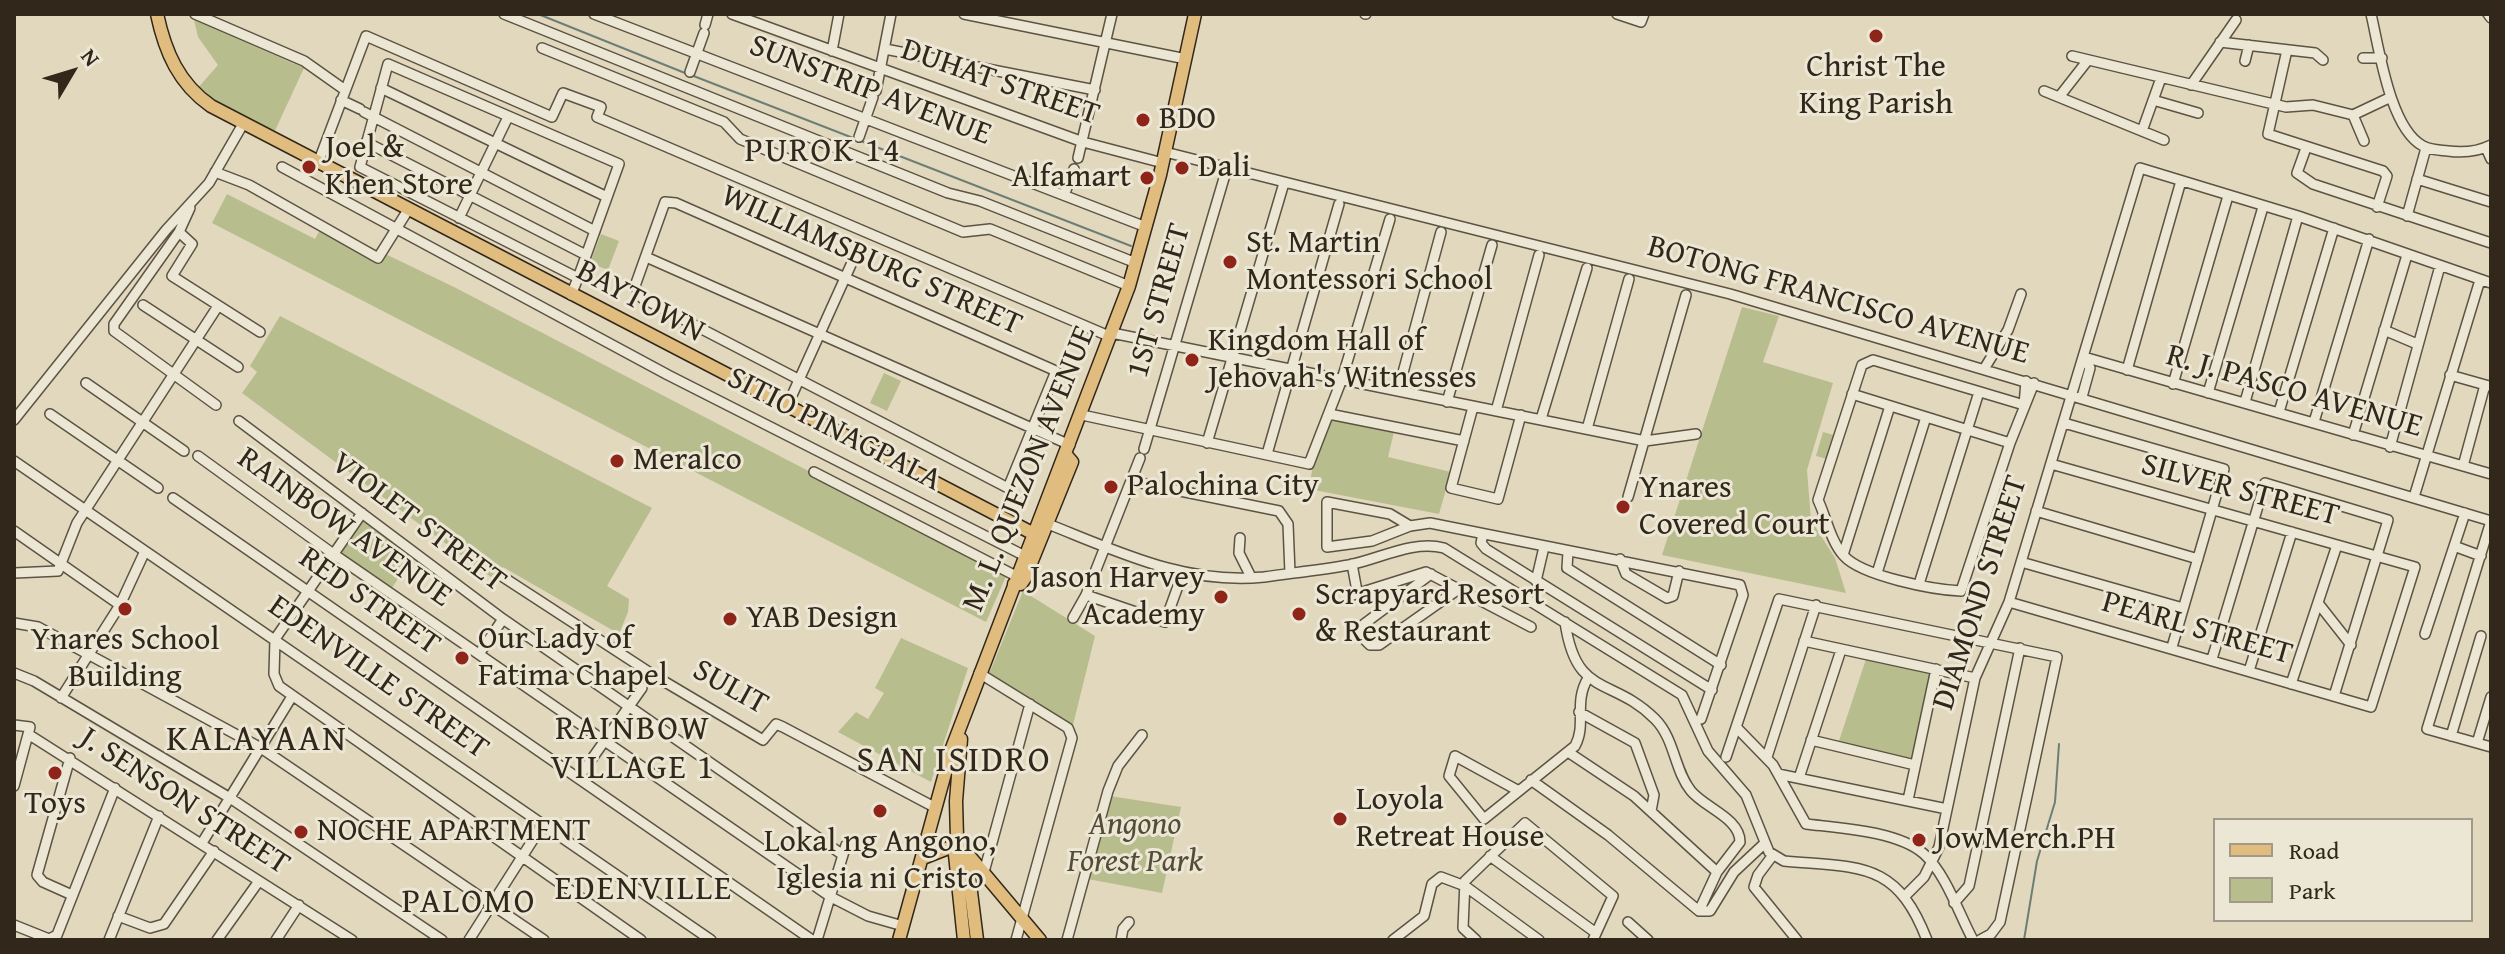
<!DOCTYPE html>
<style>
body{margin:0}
#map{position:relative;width:2505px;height:954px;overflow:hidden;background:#e2d8be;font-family:"Gentium Book Plus",serif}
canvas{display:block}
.frame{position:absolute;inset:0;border:16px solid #31271a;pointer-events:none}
.legend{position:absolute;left:2213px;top:818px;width:260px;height:104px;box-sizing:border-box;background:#ece6d5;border:2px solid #a19a8a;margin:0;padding:10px 14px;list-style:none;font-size:24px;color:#31271a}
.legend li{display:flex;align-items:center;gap:16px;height:40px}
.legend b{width:40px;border:2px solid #a19a8a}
.north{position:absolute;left:32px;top:32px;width:80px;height:80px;-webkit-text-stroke:6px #ece6d5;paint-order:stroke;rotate:52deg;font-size:22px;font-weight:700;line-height:32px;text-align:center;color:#31271a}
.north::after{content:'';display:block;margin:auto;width:28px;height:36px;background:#31271a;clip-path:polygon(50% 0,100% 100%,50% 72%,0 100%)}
</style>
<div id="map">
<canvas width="2505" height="954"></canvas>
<div class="frame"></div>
<ul class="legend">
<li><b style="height:10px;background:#e1bc7f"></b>Road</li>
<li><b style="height:22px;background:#b8bd8e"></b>Park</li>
</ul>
<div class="north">N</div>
</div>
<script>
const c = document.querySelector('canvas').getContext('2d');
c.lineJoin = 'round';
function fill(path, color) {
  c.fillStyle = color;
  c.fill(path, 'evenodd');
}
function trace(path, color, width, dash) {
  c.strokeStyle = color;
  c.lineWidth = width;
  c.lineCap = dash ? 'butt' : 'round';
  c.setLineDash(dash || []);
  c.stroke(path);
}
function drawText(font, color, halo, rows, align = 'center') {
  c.font = font + ' "Gentium Book Plus",serif';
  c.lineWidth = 6;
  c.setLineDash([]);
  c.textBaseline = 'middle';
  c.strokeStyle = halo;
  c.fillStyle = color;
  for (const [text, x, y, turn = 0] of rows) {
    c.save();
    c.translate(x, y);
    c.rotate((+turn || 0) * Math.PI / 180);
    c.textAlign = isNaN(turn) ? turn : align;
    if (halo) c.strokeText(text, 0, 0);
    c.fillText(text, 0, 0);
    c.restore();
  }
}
fill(new Path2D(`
 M194 20 304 68 273 135 197 89 218 65 198 37Z
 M227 194 315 239 323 224 454 287 1007 574 986 622 212 223Z
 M601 234 619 241 608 270 590 263Z
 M1742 307 1779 316 1763 362 1833 383 1807 470 1811 520 1835 558 1846 593 1662 555Z
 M280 316 652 508 607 586 629 599 628 612 619 634 503 567 495 580 242 393 257 372 250 366Z
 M884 373 901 381 887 411 870 403Z
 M1331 419 1394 432 1388 457 1451 472 1439 514 1309 489 1313 465Z
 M1823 432 1834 435 1827 459 1816 456Z
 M363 517 414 556 391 589 338 552Z
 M1023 591 1095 636 1073 725 989 674Z
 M901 638 968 668 931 782 838 732 856 712 868 719 884 693 875 688Z
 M1866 659 1933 674 1914 762 1838 744Z
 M1110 796 1181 807 1162 893 1088 879Z`), '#b8bd8e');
trace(new Path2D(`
 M538 14 685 73
 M691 75 1131 246
 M2024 940 2037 861 2055 802 2059 744`), '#6d7f74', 2);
const minor = new Path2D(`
 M195 14 304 61 345 90
 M504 14 948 193 980 201 1136 263
 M594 14 1146 227
 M732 14 1083 142 1163 163
 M964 14 1186 59
 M1365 14H1366
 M1617 14 1641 22 1644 14
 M2371 14C2379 48 2390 129 2423 146 2430 150 2440 150 2448 151 2463 153 2477 152 2491 145
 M2488 14 2491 18
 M705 25 708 14
 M2220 42 2315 53 2323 60
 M542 48 724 122 740 139 963 232 990 229 1129 286
 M885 49 1095 90
 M2287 50 2268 134 2383 171 2387 176 2377 207
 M832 51 839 14
 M2072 56 2286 107 2313 105 2353 115 2391 97
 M2363 58H2382
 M2245 61 2249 45
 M690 72 704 33
 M2191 85 2236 20
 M381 88 607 197
 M876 91 891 14
 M2044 91 2164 140
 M2059 97 2088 60
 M341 100 360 109
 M2153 100 2198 113
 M364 112 595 231
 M2353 115 2364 141
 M2142 131 2161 78
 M859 137 873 97
 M366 142 586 255
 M2306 148 2297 173 2313 184 2491 243
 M2486 148 2491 159
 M1165 152 1730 294 2491 521 2427 729 2491 747
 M1078 158 1112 14
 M318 163 366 36 552 117 563 93 601 107 597 117 1111 337
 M282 167 668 375 1025 556
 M215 172 249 185 378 258 408 210
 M2417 179 2491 202
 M1065 193 1074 169
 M665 202 676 203 1056 371 1008 488 642 298 635 286Z
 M190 208 179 232 114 324V331L216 405
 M2407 216 2426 148
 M459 218 508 117
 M179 232 192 244 172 276 260 332
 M646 257 1070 445
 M571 295 578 278 619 164 388 64 360 167 578 278
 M143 305 238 367
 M2384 330 2417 344
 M1112 333 1645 441 1696 434
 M2084 357 2491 474
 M1984 369 2008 330 2021 294
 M2127 370 2181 181
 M2450 375 2489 386
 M86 383 184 451
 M2173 384 2228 196
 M1398 391 1441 232
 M2208 393 2263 207
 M1852 394 2010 443
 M2082 397 2090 368 2084 357
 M789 402 854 258
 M1447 402 1492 245
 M2245 402 2298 216
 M2024 405 1873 360 1862 365 1818 500C1826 517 1831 542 1844 556 1862 576 1934 590 1961 591L2010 443 2034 383
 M2024 405 2026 381
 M1473 407 1451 488 1498 499 1521 415
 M1496 411 1539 255
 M2279 412 2334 228
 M50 414 158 488
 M1329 414 1464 441
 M1082 415 1309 464 1342 379 1390 219
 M1541 419 1587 268
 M14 420 166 230 209 183 243 124
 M239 421 503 619 843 855
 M2314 422 2369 239
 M2064 423 2224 469 2172 647
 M1587 429 1629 279
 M2353 435 2407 255
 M1207 443 1284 183
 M2390 447 2440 266
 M1144 449 1227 168
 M1267 454 1339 204
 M198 456 332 553 831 897 868 916 903 926
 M14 461 711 940
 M2463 466 2485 385
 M814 472 1016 576
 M1131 481 1279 511 1288 524 1290 573
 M1628 497 1686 295
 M2414 497 2480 280
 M173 498 812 940
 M2036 511 2198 559
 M362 513 275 639 274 674 279 686 641 940
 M1048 524C1119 552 1186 585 1264 577 1292 573 1321 570 1349 565 1380 559 1412 540 1444 548L1682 695 1708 751 1746 795 1769 852 1784 861C1860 868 1896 860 1927 940
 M1410 526 1390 514 1327 502V547L1372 541 1410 526 1430 523 1740 585 1743 595 1701 719
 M14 531 120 605
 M1483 534 1481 543 1486 549 1712 690
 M1240 538 1239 553 1251 577
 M2454 546 2481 556
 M1568 552 1567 568 1721 665
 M1843 555 1890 406
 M1620 559 1626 574 1667 598 1673 596 1679 571
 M2021 562 2183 608
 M1352 564 1357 591
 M14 573 58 571 77 523 218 306
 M1877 573 1926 417
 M1431 574 1364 624 1359 634 1370 645H1379L1460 588
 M503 577 655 676 763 740 776 724 783 727 936 808
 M1536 581 1544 547
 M1919 584 1979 392
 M1086 595 1165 622 1182 575
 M1353 595 1426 572 1531 627
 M2009 602 2371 707 2415 567 2051 464
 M2318 603 2351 645
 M1073 618 1086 595 1140 458
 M1565 622C1576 699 1612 676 1655 719 1675 739 1674 770 1691 791 1705 808 1740 818 1740 842L1717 872 1699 911
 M14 623 38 627 261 748 544 940
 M2425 634 2465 513
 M1804 641 1975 678
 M479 654 503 619
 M2212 659 2265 483 2388 520 2334 696
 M2249 671 2292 532
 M14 673 34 681 230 798 442 940
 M979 673 1068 728 1072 738 1016 940
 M2291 684 2337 545
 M61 698 120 605 145 551
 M1579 712 1635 743 1654 795 1651 811
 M14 725 30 727 14 786
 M1737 728 1773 765 1806 824C1839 828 1898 831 1924 854 1946 874 1959 914 1973 940
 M28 734 352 940
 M2451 736 2481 636
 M1811 740 1915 765
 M2477 743 2491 697
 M1568 752 1634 796 1717 872
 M1726 757 1779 599 2057 657 2000 922 1991 934 1980 940
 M1767 757 1816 605
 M70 758 37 875 43 882 72 895
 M1778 774 1947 809
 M579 777 642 688
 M1799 778 1841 650
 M1531 780 1608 835 1699 911H1710L1734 872 1765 843
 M1517 790 1455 756 1449 776 1484 819 1575 746C1587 724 1573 703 1588 678
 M1908 800 1936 669
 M202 843 291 698
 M1773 855 1758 875 1754 887 1797 940
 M1490 856 1596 933
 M984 872 1030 704
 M1906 895 1924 877 1939 847 1975 678 2009 602 2140 168 2298 216 2491 283
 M1954 903 1969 886 2020 648
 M118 916 150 928 164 924 214 851
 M1628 922 1648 940
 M14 925 49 939 57 935 115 788
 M109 940 159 816
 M217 940 259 881
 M276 940 299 905
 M469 940 543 824
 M817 940 846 845
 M1067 940 1108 791 1118 766 1142 735
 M1121 940 1123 929 1129 922
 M1393 940 1424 916 1432 884 1441 877 1465 886 1539 940
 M1476 940 1463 928 1465 881 1525 823 1613 896 1593 940`);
const major = new Path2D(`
 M157 14C165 52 179 84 211 106L1034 534
 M1014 584H1021L1025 578 1072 462 1066 455
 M961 739 956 801 957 838 966 852 977 940
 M954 845 964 940
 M923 858 951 847 966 852 1040 940
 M899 940 952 748 1129 286 1160 175 1195 14`);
trace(minor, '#5d5343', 12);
trace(major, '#31271a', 15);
trace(minor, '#ece6d5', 9);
trace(major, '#e1bc7f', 12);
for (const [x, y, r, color] of [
 [1876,36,8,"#8f2418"],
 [1143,120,8,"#8f2418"],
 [309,167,8,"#8f2418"],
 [1182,168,8,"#8f2418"],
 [1147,178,8,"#8f2418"],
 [1230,262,8,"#8f2418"],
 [1192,360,8,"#8f2418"],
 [617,461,8,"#8f2418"],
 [1111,487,8,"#8f2418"],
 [1623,507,8,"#8f2418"],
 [1221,597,8,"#8f2418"],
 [125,609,8,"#8f2418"],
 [1299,614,8,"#8f2418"],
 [730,619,8,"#8f2418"],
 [462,658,8,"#8f2418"],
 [55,773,8,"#8f2418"],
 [880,811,8,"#8f2418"],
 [1340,819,8,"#8f2418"],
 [301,832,8,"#8f2418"],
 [1919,840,8,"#8f2418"]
]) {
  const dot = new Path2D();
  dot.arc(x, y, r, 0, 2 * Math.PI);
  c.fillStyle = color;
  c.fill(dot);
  trace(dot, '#ece6d5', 3);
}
drawText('32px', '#31271a', '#ece6d5', [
 ["Christ The",1876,68,"center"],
 ["King Parish",1876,105,"center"],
 ["BDO",1159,120],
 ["Joel &",325,149],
 ["Khen Store",325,186],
 ["Dali",1198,168],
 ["Alfamart",1131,178,"right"],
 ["St. Martin",1246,244],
 ["Montessori School",1246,281],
 ["Kingdom Hall of",1208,342],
 ["Jehovah's Witnesses",1208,379],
 ["Meralco",633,461],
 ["Palochina City",1127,487],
 ["Ynares",1639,489],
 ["Covered Court",1639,526],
 ["Jason Harvey",1205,579,"right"],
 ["Academy",1205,616,"right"],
 ["Scrapyard Resort",1315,596],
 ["& Restaurant",1315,633],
 ["YAB Design",746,619],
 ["Our Lady of",478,640],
 ["Fatima Chapel",478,677],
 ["Ynares School",125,641,"center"],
 ["Building",125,678,"center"],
 ["Loyola",1356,801],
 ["Retreat House",1356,838],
 ["Toys",55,805,"center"],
 ["NOCHE APARTMENT",317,832],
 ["JowMerch.PH",1935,840],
 ["Lokal ng Angono,",880,843,"center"],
 ["Iglesia ni Cristo",880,880,"center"]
], 'left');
drawText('32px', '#31271a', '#ece6d5', [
 ["DUHAT STREET",1000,83,19],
 ["SUNSTRIP AVENUE",870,91,21],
 ["WILLIAMSBURG STREET",871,261,24],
 ["1ST STREET",1160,301,-74],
 ["BOTONG FRANCISCO AVENUE",1838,301,16],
 ["BAYTOWN",640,302,28],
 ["R. J. PASCO AVENUE",2294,392,16],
 ["SITIO PINAGPALA",834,430,27],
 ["M. L. QUEZON AVENUE",1030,469,-68],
 ["SILVER STREET",2240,491,15],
 ["VIOLET STREET",418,523,37],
 ["RAINBOW AVENUE",344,528,35],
 ["DIAMOND STREET",1981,593,-72],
 ["RED STREET",369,602,35],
 ["PEARL STREET",2197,629,16],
 ["EDENVILLE STREET",378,678,35],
 ["SULIT",730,688,29],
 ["J. SENSON STREET",184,802,33]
]);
drawText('italic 32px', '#534c37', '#ece6d5', [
 ["Angono",1135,826],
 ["Forest Park",1135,863]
]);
c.letterSpacing = '2px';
drawText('34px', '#31271a', '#ece6d5', [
 ["PUROK 14",823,152],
 ["RAINBOW",633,730],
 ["VILLAGE 1",633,769],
 ["EDENVILLE",644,890],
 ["PALOMO",469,903]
]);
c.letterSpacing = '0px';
c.letterSpacing = '2px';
drawText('36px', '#31271a', '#ece6d5', [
 ["KALAYAAN",257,741],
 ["SAN ISIDRO",954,762]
]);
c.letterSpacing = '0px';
</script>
